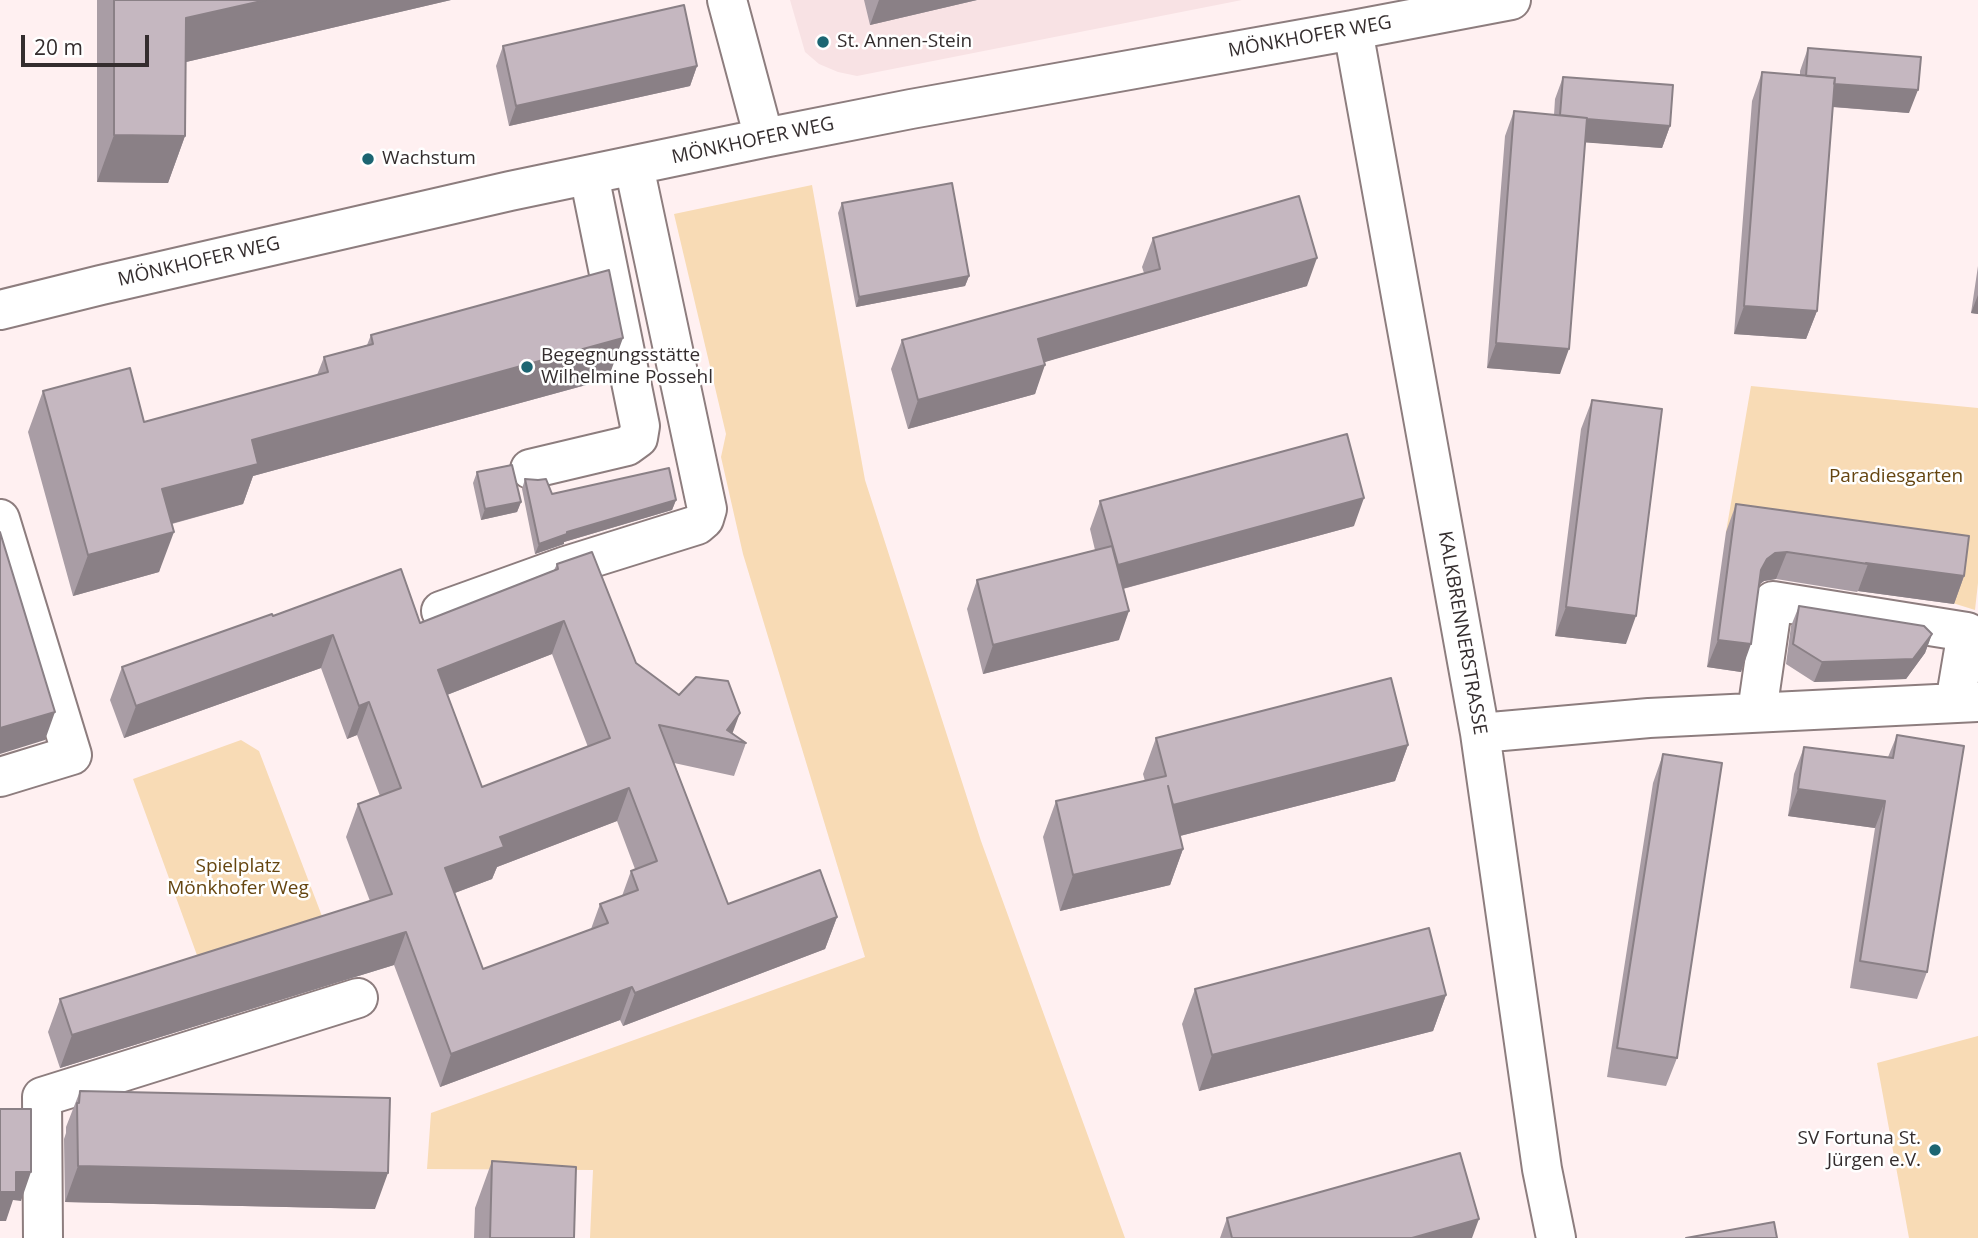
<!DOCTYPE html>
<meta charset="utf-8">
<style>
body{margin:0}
#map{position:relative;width:1978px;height:1238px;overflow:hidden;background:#fff0f1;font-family:"Open Sans",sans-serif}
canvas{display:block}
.scale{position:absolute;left:21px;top:35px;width:128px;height:32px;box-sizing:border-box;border:4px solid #342d2e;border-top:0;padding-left:9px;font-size:21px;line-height:24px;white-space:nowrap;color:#342d2e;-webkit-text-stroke:5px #fff;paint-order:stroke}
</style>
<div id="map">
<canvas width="1978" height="1238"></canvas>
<div class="scale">20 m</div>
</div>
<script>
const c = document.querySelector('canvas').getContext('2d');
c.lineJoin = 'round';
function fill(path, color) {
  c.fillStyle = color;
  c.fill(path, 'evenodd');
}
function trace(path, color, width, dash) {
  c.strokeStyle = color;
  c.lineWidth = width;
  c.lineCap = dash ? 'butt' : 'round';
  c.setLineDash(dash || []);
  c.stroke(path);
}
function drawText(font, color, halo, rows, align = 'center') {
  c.font = font + ' "Open Sans",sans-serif';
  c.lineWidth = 5;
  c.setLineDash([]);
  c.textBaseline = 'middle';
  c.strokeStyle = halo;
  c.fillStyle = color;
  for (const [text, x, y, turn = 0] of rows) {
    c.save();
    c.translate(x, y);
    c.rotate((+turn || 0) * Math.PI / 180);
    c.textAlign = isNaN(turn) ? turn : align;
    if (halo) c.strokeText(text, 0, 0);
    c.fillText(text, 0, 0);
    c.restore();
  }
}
fill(new Path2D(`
 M790 0H1242L857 76 838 72 819 64 805 52Z`), '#f8e2e4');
fill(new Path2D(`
 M812 185 865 480 981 841 1125 1238H590L593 1170 427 1169 431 1113 865 957 743 554 721 457 726 434 674 214Z
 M1751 386 1978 408V583L1975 610 1726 532Z
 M241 740 259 751 325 924 202 969 133 779Z
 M1978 1036V1238H1909L1877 1063Z`), '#f8dbb5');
const minor = new Path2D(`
 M727 0 764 138
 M1353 30 1480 733 1542 1169 1556 1238
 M0 310 101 285 510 191 764 138 911 109 1353 30 1511 0
 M530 469 627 446 638 438 640 426 589 175
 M0 519 72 755 0 777
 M441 611 566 566 697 525 704 519 707 509 634 166
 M1757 712 1773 601 1967 632 1955 703
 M1480 733 1649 718 1978 702
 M43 1238 42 1097 358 998`);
trace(minor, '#8d7d7e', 42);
trace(minor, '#fff', 38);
fill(new Path2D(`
 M97 0H451L186 62 185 136 168 183 97 182Z
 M864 0H977L870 25Z
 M503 46 697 66 690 86 509 126 496 66Z
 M1808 48 1909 113 1832 107 1817 311 1806 339 1734 334 1752 101 1762 72 1800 75V71Z
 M1563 77 1670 126 1662 148 1585 142 1560 374 1487 368 1505 136 1514 111 1554 115 1555 99Z
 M842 203 969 276 965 286 856 307 838 213Z
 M1153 238 1307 286 1044 362 1035 394 908 429 891 369 902 340 1144 273 1142 267Z
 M1978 266V314L1971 313Z
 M371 335 608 379 253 476 243 504 172 524 159 572 73 596 28 432 43 391 144 422 317 375 324 357 367 345Z
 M1592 400 1626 644 1555 636 1581 429Z
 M477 472 521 502 517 512 481 520 473 483Z
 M525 479 552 494 676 500 672 510 564 542V544L535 554 522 489Z
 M1100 501 1354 526 1123 589 1119 640 983 674 967 609 977 580 1095 550 1090 529Z
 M1736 504 1964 576 1954 604 1858 591 1857 592 1776 579 1764 581 1759 585 1741 672 1707 667 1726 532Z
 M557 564 636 663 746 743 734 776 674 763 728 904 837 917 825 949 623 1026 620 1020 440 1087 394 965 60 1068 48 1032 60 999 370 901 346 837 358 804 380 796 357 735 347 739 321 668 124 738 110 700 122 667 273 616 420 623 554 570ZM552 654 588 747 482 787 447 695ZM617 821 635 869 631 871 622 896 600 904 591 929 483 969 455 893 492 879 497 867Z
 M1799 606 1932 634 1925 653 1906 679 1814 682 1786 664 1791 626Z
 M1897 735 1927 972 1917 999 1850 988 1875 828 1788 816 1794 774 1804 747 1888 757Z
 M1156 738 1408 745 1395 781 1180 836 1183 849 1170 885 1060 911 1043 837 1056 801 1145 781 1143 774Z
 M1663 754 1677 1058 1666 1086 1607 1077 1653 783Z
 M1195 989 1446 995 1433 1031 1199 1091 1182 1024Z
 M80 1091 375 1209 65 1202 64 1139 66 1133V1127Z
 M492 1161 574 1238H474L475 1208Z
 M1227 1218 1472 1238H1220Z`), '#a99da5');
fill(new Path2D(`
 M266 0H451L169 66 186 18Z
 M879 0H977L870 25Z
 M697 66 690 86 509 126 516 106Z
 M1806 81 1918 90 1909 113 1798 104Z
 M1560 117 1670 126 1662 148 1552 140Z
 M114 135 185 136 168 183 97 182Z
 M1317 258 1307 286 1028 367 1038 339Z
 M969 276 965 286 856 307 859 297Z
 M1978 295V314L1971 313Z
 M1744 306 1817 311 1806 339 1734 334Z
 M623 338 608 379 253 476 243 504 148 530 162 489 252 440Z
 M1496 343 1569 349 1560 374 1487 368Z
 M1045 365 1035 394 908 429 918 400Z
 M1364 498 1354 526 1107 593 1118 565Z
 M676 500 672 510 564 542V544L535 554 539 544 567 532Z
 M521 502 517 512 481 520 485 509Z
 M174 532 159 572 73 596 88 555Z
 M1787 552 1776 579 1764 581 1756 587 1761 570 1767 559 1775 553Z
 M1866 563 1964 576 1954 604 1858 591 1868 564Z
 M1566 607 1636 616 1626 644 1555 636Z
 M1129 611 1119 640 983 674 993 645Z
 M564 621 552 654 426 703 438 670Z
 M1932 634 1925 653 1906 679 1814 682 1822 662Z
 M333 635 321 668 124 738 136 706Z
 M1718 640 1751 644 1741 672 1707 667Z
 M369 702 357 735 347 739 359 706Z
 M55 712 45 740 0 754V728Z
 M740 713 730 740 727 730Z
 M1408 745 1395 781 1160 841 1173 805Z
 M629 788 617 821 497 867 492 879 433 901 445 868 500 837Z
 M1798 789 1885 801 1875 828 1788 816Z
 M1183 849 1170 885 1060 911 1073 875Z
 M837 917 825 949 623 1026 635 993Z
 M406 932 394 965 60 1068 72 1035Z
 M632 987 620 1020 440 1087 451 1054Z
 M1446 995 1433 1031 1199 1091 1212 1055Z
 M78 1166 388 1173 375 1209 65 1202Z
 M16 1172H31L21 1201 13 1200 6 1221H0V1192Z
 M1479 1219 1472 1238H1412Z`), '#8a8086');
const building = new Path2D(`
 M114 0H266L186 18 185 136 114 135Z
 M684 5 697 66 516 106 503 46Z
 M1808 48 1921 57 1918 90 1834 84 1835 78 1806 76Z
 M1762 72 1835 78 1817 311 1744 306Z
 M1563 77 1673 85 1670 126 1587 119V118L1560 115Z
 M1514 111 1587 118 1569 349 1496 343Z
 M952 183 969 276 859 297 842 203Z
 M1299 196 1317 258 1038 339 1045 365 918 400 902 340 1160 269 1153 238Z
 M609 270 623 338 252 440 258 464 162 489 174 532 88 555 43 391 130 368 144 422 328 372 324 357 373 344 371 335Z
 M1592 400 1662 409 1636 616 1566 607Z
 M1347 434 1364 498 1118 565 1100 501Z
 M512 465 521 502 485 509 477 472Z
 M669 468 676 500 567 532V534L539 544 525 479 538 480 546 479 552 494Z
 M1736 504 1969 536 1964 576 1866 563 1868 564 1787 552 1775 553 1767 559 1761 570 1751 644 1718 640Z
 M0 532 55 712 0 728Z
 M1112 546 1129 611 993 645 977 580Z
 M592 552 636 663 679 695 696 677 728 681 740 713 727 730 746 743 659 725 728 904 820 870 837 917 635 993 632 987 451 1054 406 932 72 1035 60 999 392 894 358 804 401 788 369 702 359 706 333 635 136 706 122 667 272 614 273 616 401 569 420 623 558 569 557 564ZM564 621 610 738 482 787 438 670ZM629 788 657 861 631 871 638 890 600 904 608 923 483 969 445 868 504 847 500 837Z
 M1799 606 1924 626 1932 634 1913 659 1822 662 1793 644Z
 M1391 678 1408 745 1173 805 1168 786 1183 849 1073 875 1056 801 1166 776 1156 738Z
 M1897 735 1964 746 1927 972 1860 961 1885 801 1798 789 1804 747 1893 758Z
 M1663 754 1722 763 1677 1058 1617 1048Z
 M1429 928 1446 995 1212 1055 1195 989Z
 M80 1091 390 1098 388 1173 78 1166 77 1103H79Z
 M0 1109H31V1172H16V1192H0Z
 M1460 1153 1479 1219 1412 1238H1232L1227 1218Z
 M492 1161 576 1167 574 1238H490Z
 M1774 1222 1777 1238H1686Z`);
fill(building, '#c5b7c0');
trace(building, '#8a8086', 2);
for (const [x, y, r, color] of [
 [823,42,7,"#1c6572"],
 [368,159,7,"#1c6572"],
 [527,367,7,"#1c6572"],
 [1935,1150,7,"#1c6572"]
]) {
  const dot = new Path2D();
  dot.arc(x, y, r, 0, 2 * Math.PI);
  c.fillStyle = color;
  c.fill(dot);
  trace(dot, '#fff', 2.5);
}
drawText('19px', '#342d2e', '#fff', [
 ["MÖNKHOFER WEG",1310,37,-10],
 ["MÖNKHOFER WEG",753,141,-12],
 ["MÖNKHOFER WEG",199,262,-13],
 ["KALKBRENNERSTRASSE",1462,633,80]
]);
drawText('19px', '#342d2e', '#fff', [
 ["St. Annen-Stein",837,42],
 ["Wachstum",382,159],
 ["Begegnungsstätte",541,356],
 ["Wilhelmine Possehl",541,378],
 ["SV Fortuna St.",1921,1139,"right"],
 ["Jürgen e.V.",1921,1161,"right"]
], 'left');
drawText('19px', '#654510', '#fff', [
 ["Paradiesgarten",1896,477],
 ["Spielplatz",238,867],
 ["Mönkhofer Weg",238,889]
]);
</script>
